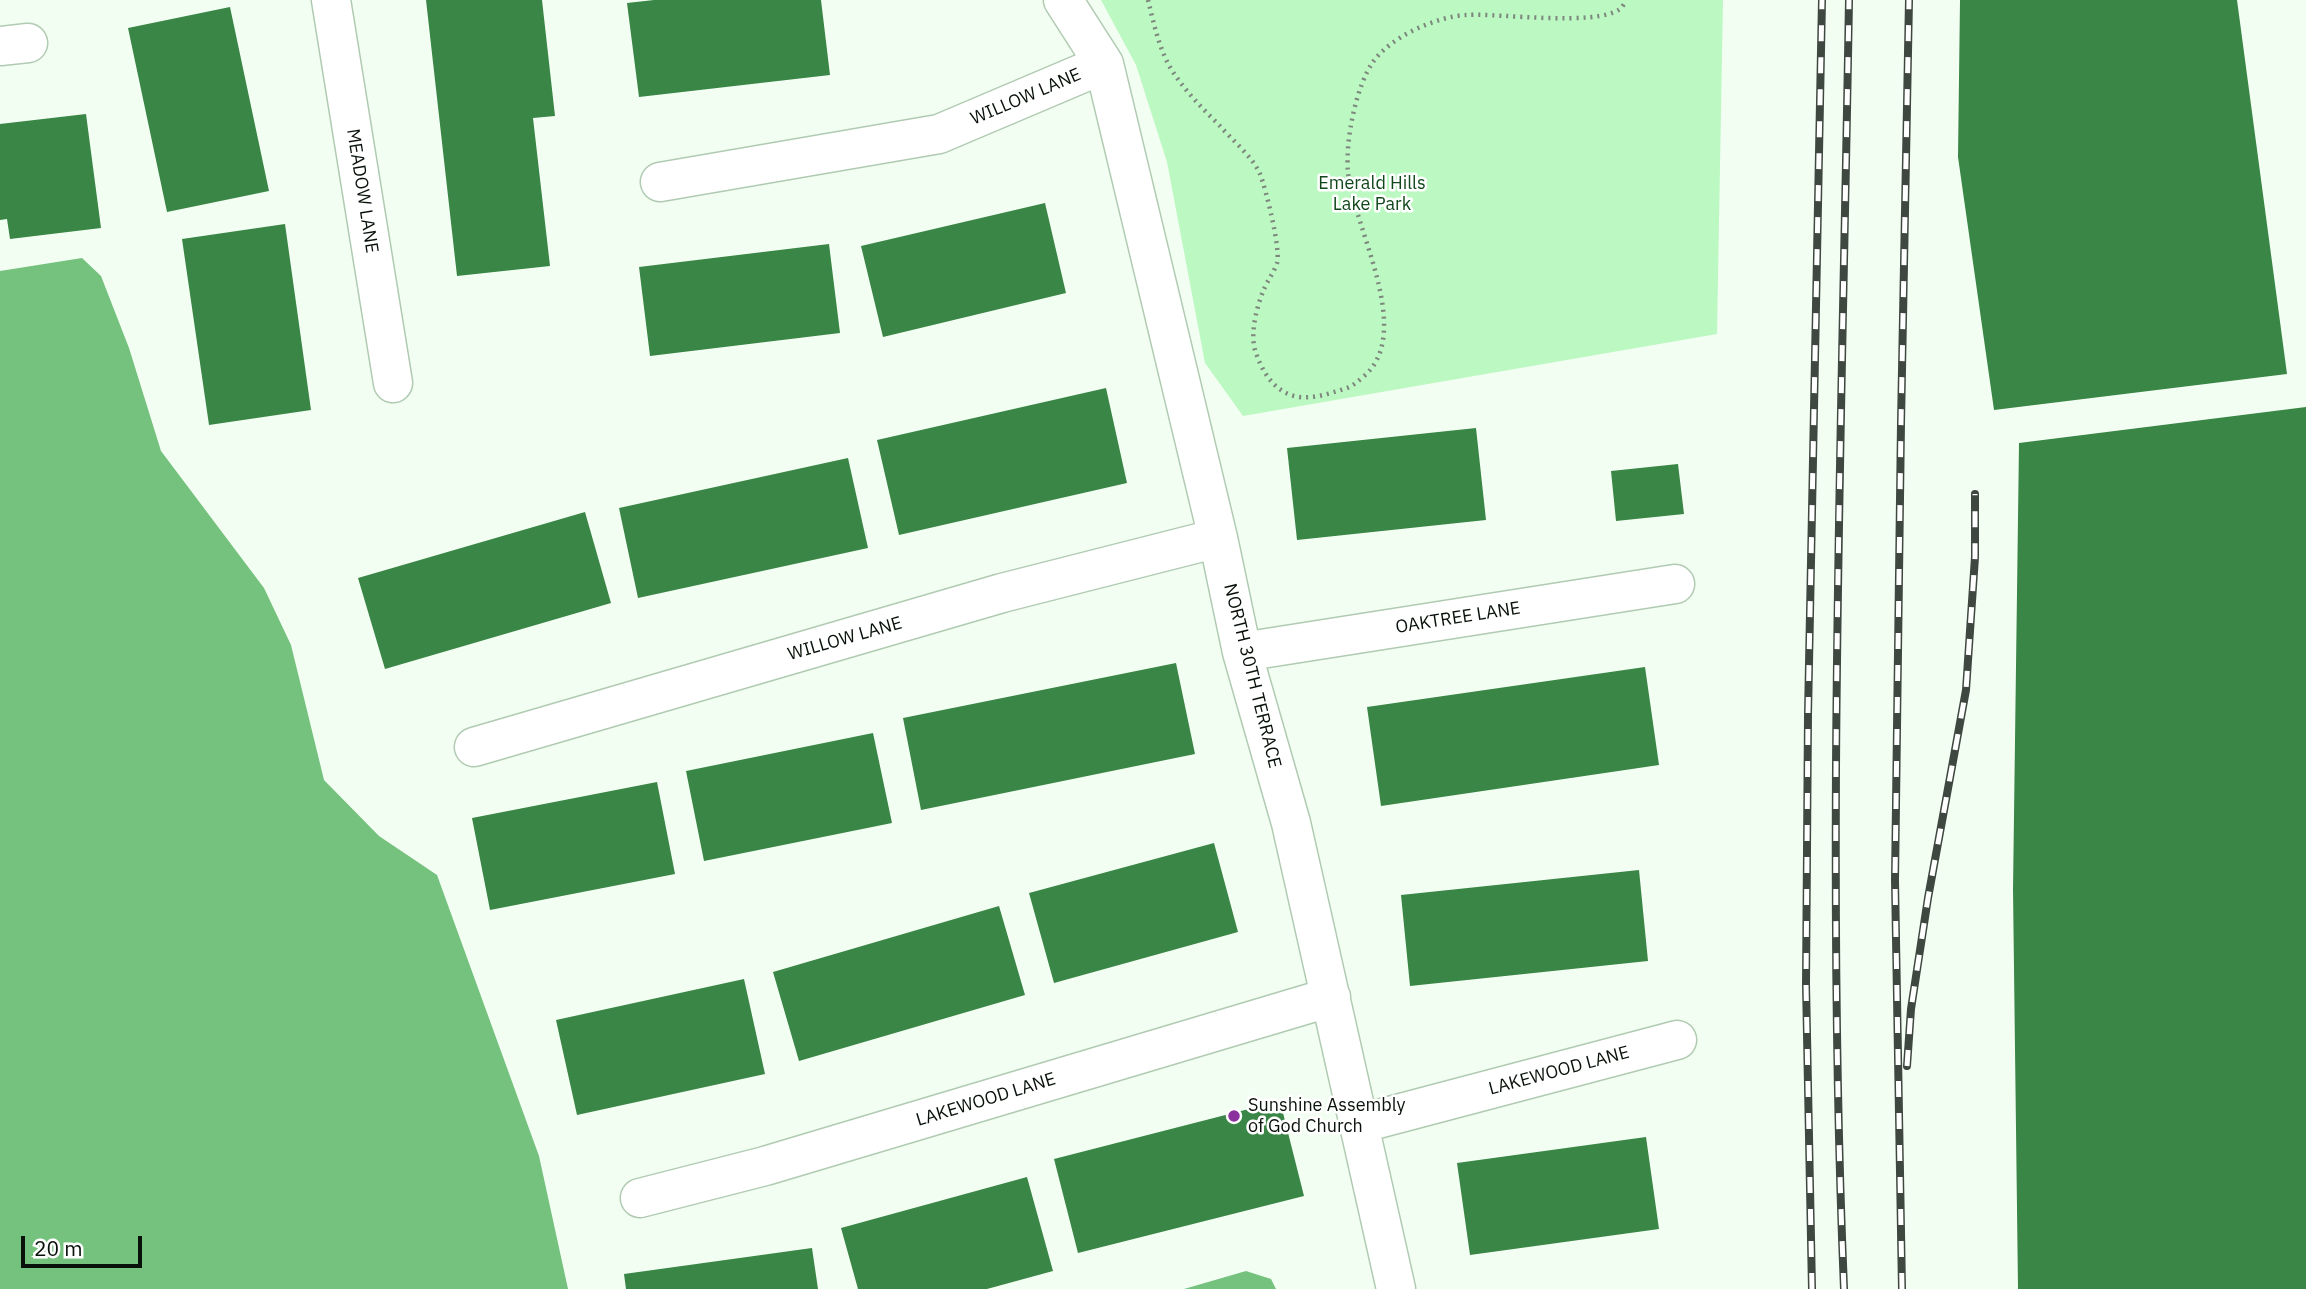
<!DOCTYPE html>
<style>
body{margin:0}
#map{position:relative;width:2306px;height:1289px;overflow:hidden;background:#f3fef3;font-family:"IBM Plex Sans",sans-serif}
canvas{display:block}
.scale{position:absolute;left:21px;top:1236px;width:121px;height:32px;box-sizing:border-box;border:4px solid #09120a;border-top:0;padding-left:9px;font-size:21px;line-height:24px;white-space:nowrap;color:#09120a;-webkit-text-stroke:5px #fff;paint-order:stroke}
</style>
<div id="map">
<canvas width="2306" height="1289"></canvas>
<div class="scale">20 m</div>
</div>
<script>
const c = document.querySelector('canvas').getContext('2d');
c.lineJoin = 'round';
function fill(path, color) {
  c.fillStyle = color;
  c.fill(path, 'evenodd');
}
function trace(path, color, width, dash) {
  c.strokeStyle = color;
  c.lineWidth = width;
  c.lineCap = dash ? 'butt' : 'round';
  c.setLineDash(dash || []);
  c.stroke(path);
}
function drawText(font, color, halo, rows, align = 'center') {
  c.font = font + ' "IBM Plex Sans",sans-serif';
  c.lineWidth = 5;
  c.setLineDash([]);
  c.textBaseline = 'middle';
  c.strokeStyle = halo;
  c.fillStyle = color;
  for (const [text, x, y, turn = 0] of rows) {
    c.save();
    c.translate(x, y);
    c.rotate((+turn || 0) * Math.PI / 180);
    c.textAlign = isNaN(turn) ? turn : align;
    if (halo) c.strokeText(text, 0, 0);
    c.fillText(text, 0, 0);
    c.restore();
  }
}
fill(new Path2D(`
 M1101 0H1723L1717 334 1243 416 1205 363 1167 162 1136 65Z`), '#bcf8c1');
fill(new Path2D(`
 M82 258 101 276 129 348 161 451 264 588 291 645 324 780 379 836 437 875 539 1156 568 1289H0V271Z
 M1246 1271 1271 1279 1276 1289H1184Z`), '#75c17e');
fill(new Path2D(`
 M426 0H542L555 116 533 118 550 266 457 276Z
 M654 0H821L830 75 639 97 627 3Z
 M1960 0H2237L2287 374 1994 410 1958 157Z
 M230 7 269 191 167 212 128 28Z
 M86 114 101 228 10 239 7 219 0 220V124Z
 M1045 203 1066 293 883 337 861 246Z
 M285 224 311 410 209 425 182 239Z
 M829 244 840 333 650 356 639 267Z
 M1106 388 1127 483 899 535 877 440Z
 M2306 407V1289H2018L2013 889 2019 443Z
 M1476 428 1486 520 1297 540 1287 448Z
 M848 458 868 548 638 598 619 508Z
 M1678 464 1684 514 1616 521 1611 471Z
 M585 512 611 603 385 669 358 578Z
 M1176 663 1195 754 921 810 903 718Z
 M1645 667 1659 765 1381 806 1367 707Z
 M873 733 892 823 704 861 686 771Z
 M657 782 675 874 490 910 472 818Z
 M1214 843 1238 932 1054 983 1029 893Z
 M1639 870 1648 961 1410 986 1401 895Z
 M999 906 1025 995 799 1061 773 972Z
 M744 979 765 1074 577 1115 556 1020Z
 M1280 1101 1304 1196 1078 1253 1054 1159Z
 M1646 1137 1659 1229 1470 1255 1457 1163Z
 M1027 1177 1053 1271 987 1289H858L841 1228Z
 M812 1248 818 1289H626L624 1274Z`), '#3a8646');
const minor = new Path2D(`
 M331 0 393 383
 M1063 0 1104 64 1218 538 1242 652 1291 823 1396 1289
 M0 46 28 43
 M660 182 939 134 1104 64
 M1242 652 1675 584
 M474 747 1002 593 1218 538
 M1359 1124 1677 1040
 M640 1198 765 1166 1331 997`);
trace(minor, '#b0cbb2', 41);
trace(new Path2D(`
 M1148 0C1154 24 1160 54 1175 75 1188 94 1204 110 1220 126 1233 141 1252 156 1260 174 1266 189 1281 250 1277 263 1274 272 1268 280 1264 289 1257 306 1250 332 1255 350 1261 369 1272 390 1294 396 1310 400 1328 394 1344 389 1352 387 1357 382 1363 377 1416 333 1353 227 1348 172 1345 142 1356 86 1373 62 1390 37 1437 16 1467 15 1501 13 1594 27 1620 9 1622 8 1625 2 1626 0`), '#7d877d', 4.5, [2, 5]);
trace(minor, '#fff', 38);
const rail = new Path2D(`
 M1907 1066 1911 1009 1928 898 1966 690 1975 557V494
 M1812 1289 1806 984 1808 715 1822 0
 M1844 1289C1826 860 1842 429 1849 0
 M1902 1289 1895 880 1901 423 1909 0`);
trace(rail, '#3f4840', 8);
trace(rail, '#fff', 5, [16]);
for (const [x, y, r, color] of [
 [1234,1116,7,"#8a319d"]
]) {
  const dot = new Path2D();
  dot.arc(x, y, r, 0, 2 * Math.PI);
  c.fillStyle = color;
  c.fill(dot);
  trace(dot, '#fff', 2.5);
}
drawText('18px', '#09120a', '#fff', [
 ["WILLOW LANE",1026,97,-23],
 ["MEADOW LANE",362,191,81],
 ["OAKTREE LANE",1458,618,-9],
 ["WILLOW LANE",845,639,-16],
 ["NORTH 30TH TERRACE",1252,676,76],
 ["LAKEWOOD LANE",1559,1071,-15],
 ["LAKEWOOD LANE",986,1100,-17]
]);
drawText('18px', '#10471c', '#fff', [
 ["Emerald Hills",1372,184],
 ["Lake Park",1372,205]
]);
drawText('18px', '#09120a', '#fff', [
 ["Sunshine Assembly",1248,1106],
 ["of God Church",1248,1127]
], 'left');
</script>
